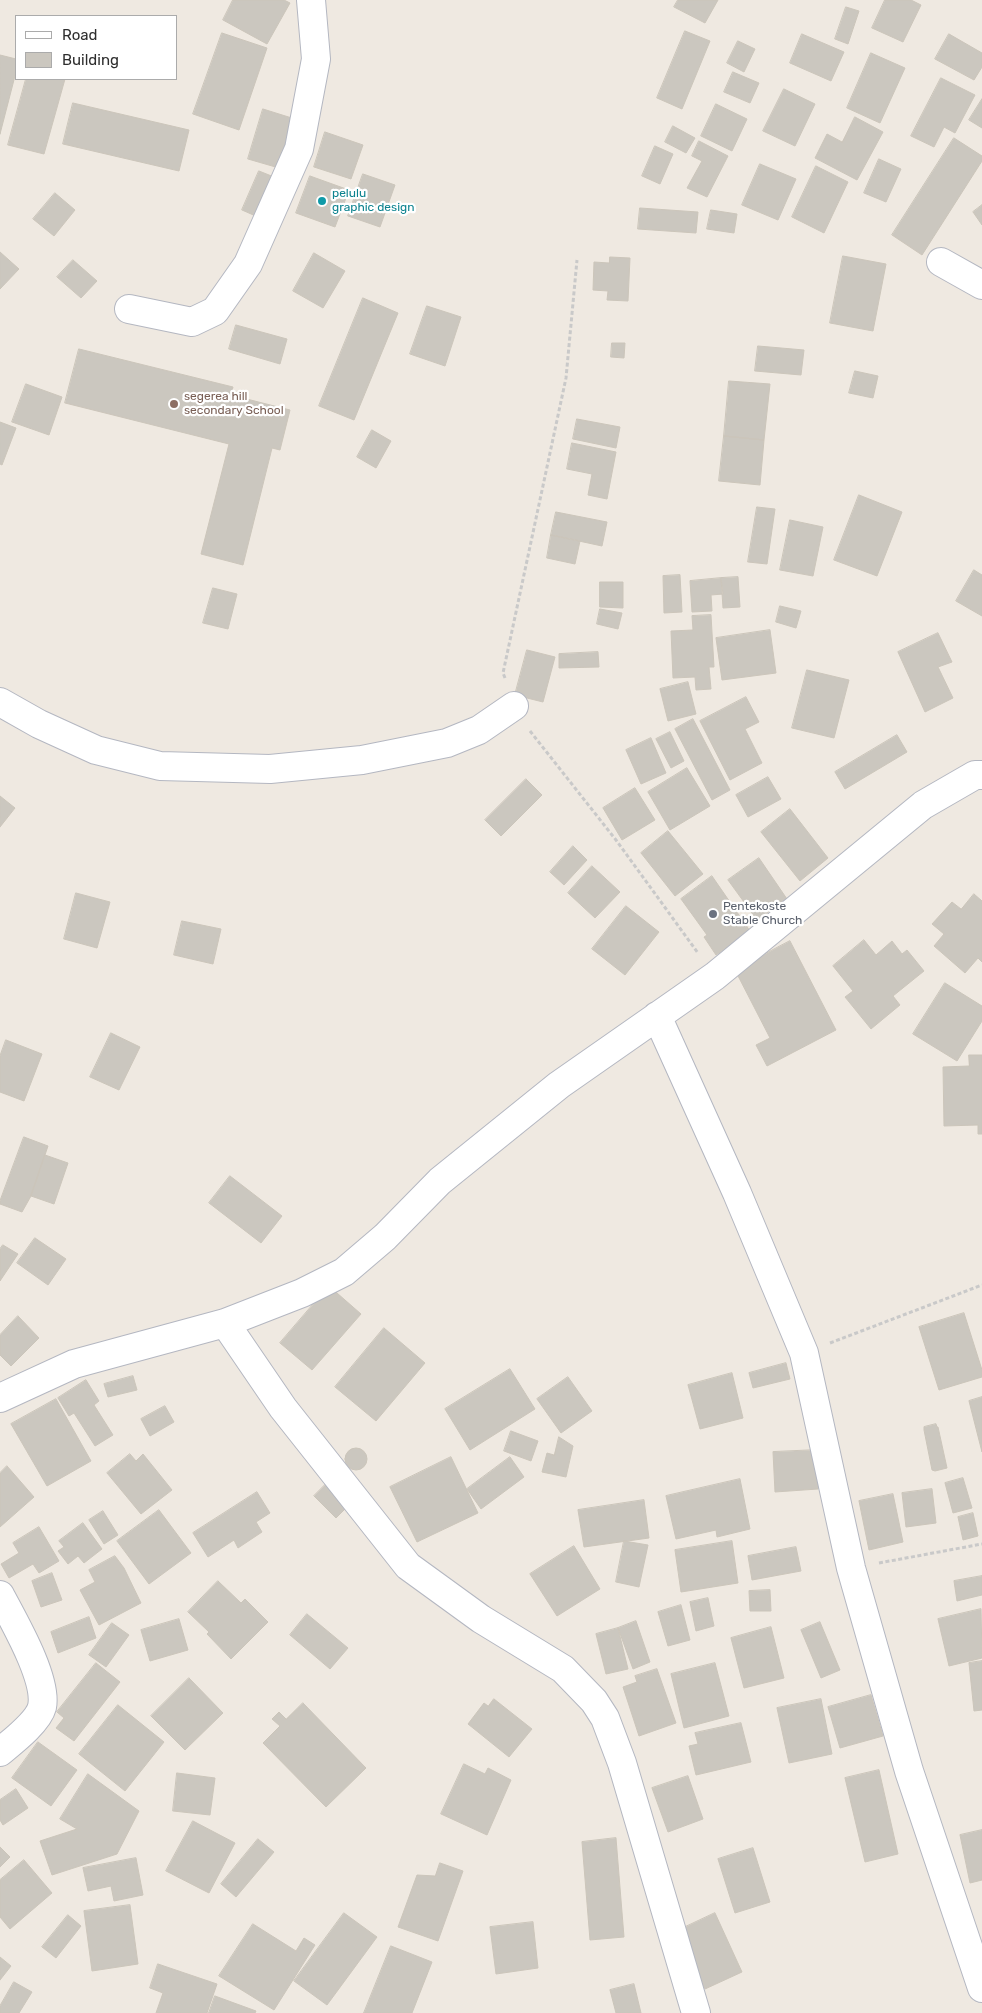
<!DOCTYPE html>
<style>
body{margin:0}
#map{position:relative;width:982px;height:2013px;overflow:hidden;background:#efe9e1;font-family:Rubik,sans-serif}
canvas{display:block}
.legend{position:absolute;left:15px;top:15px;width:162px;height:65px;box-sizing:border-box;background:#fff;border:1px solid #ababab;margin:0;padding:6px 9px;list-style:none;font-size:15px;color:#2e2e2e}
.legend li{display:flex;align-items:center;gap:10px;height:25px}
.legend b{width:25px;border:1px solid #ababab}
</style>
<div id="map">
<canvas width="982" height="2013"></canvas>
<ul class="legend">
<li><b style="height:6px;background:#fff"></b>Road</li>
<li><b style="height:14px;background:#cbc7bf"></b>Building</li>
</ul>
</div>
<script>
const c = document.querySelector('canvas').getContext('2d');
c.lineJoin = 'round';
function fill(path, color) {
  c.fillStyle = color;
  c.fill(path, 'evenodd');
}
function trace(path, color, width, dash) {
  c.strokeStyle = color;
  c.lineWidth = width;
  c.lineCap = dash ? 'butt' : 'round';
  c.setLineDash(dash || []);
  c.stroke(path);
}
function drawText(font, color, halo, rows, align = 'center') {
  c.font = font + ' Rubik,sans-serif';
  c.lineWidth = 4.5;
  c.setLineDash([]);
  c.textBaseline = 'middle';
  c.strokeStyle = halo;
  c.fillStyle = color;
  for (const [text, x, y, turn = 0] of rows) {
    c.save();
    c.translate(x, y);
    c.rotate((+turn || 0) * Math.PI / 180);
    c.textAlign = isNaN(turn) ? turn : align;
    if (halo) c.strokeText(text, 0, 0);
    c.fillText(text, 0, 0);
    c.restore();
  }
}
const building = new Path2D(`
 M233 0H284L290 3 267 44 223 20Z
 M678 0H718L705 23 674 7Z
 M885 0H911L921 5 903 42 872 28Z
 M846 7 859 11 848 44 835 39Z
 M685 31 710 41 682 109 657 98Z
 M222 33 267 48 239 130 193 114Z
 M802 34 844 52 831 81 790 63Z
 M949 34 982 53V67L974 80 935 59Z
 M738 41 755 49 744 72 727 63Z
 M871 53 905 68 880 123 847 108Z
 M0 55 16 59V72L0 134Z
 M733 72 759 83 750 103 724 92Z
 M941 78 975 95 955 133 944 127 934 147 911 136Z
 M26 79H65L44 154 8 145Z
 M784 89 815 104 795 146 763 131Z
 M982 99V128L969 120Z
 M73 103 189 130 179 171 63 144Z
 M716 104 747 119 732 151 701 136Z
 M263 109 295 119 279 168 248 159Z
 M855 117 883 132 857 180 815 158 827 134 842 142Z
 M673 126 695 138 686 153 665 142Z
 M325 132 363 145 351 179 314 167Z
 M954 138 982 156V161L922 255 892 235Z
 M699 141 728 156 707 197 687 188 702 161 692 156Z
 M655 146 673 154 660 184 642 176Z
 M879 159 901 169 886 202 864 193Z
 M760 164 796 179 778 220 742 205Z
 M816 166 848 182 824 233 792 217Z
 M259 171 284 181 267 221 242 210Z
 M363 174 395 185 380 227 348 216Z
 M310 176 349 190 335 227 296 213Z
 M55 193 75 210 54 236 33 219Z
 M982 205V225L973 212Z
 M640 208 698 212 696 233 638 229Z
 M711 210 737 214 734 233 707 229Z
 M0 252 19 269 0 289Z
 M314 253 345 271 323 308 293 291Z
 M843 256 886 264 873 331 830 323Z
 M610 257 630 258 628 301 607 300 608 291 593 290 594 262 609 263Z
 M73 260 97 281 81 298 57 277Z
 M363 298 398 313 354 420 319 406Z
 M427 306 461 317 445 366 410 354Z
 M236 325 287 339 280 364 229 349Z
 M612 343H625L624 358 611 357Z
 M758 346 804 350 801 375 755 371Z
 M79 349 233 387 231 395 290 410 280 450 272 448 243 565 201 554 229 444 65 403Z
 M855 371 878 376 873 398 849 393Z
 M729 381 770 384 764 440 724 436Z
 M26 384 62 397 49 435 12 422Z
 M577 419 620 427 616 448 573 439Z
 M0 422 16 428 2 465 0 464Z
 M372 430 391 441 376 468 357 457Z
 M724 436 764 440 760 485 719 481Z
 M572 443 616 452 607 499 588 495 592 474 567 469Z
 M859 495 902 512 877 576 834 560Z
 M757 507 775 509 767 564 748 562Z
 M556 512 607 522 602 546 551 535Z
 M790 520 823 527 813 576 780 570Z
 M551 535 580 541 575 564 547 558Z
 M974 570 982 575V616L956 601Z
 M680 575 682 612 664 613 663 576Z
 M738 577 740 607 723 608 721 578Z
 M721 578 723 594 711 595 712 611 692 612 690 581Z
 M600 582H623V608L600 607Z
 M213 588 237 594 228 629 203 623Z
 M780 606 801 611 796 628 776 622Z
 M600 609 622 613 618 629 597 624Z
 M711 615 714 667H709L711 689 696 690 695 677 673 678 671 631 693 630 692 616Z
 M770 630 776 673 722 680 716 638Z
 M938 633 952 662 938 667 953 698 925 712 898 652Z
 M527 650 555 657 543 702 515 695Z
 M598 652 599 667 559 668V654Z
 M807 670 849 680 834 738 792 728Z
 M688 682 696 714 668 721 660 689Z
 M746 697 759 722 745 729 762 763 730 780 700 721Z
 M693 719 730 790 712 800 675 729Z
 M670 732 684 761 671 768 656 739Z
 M897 735 907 752 845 789 835 772Z
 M651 738 666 773 641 784 626 750Z
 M687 768 710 806 670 830 648 792Z
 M768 777 781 799 748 817 736 795Z
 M526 779 542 795 501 836 485 820Z
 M635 788 655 820 622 840 603 808Z
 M0 796 15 808 0 827Z
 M790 809 828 858 800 881 761 832Z
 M668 831 703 874 675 896 641 853Z
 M573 846 587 860 564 885 550 872Z
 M759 858 787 899 757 920 728 880Z
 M592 866 620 892 595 918 568 893Z
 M712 876 750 931 716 955 704 937 707 935 681 899Z
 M76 893 110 902 97 948 64 939Z
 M974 894 982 901V962L978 958 965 973 934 946 944 934 932 924 952 902 961 909Z
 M626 906 659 932 625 975 592 949Z
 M182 921 221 929 213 964 174 955Z
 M864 940 876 955 892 941 902 954 907 950 924 971 893 996 900 1005 871 1029 845 997 853 991 833 966Z
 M790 941 836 1030 767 1066 756 1045 770 1038 735 970Z
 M945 983 982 1006V1021L957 1061 913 1034Z
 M111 1033 140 1047 119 1090 90 1077Z
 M6 1040 42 1054 24 1101 0 1092V1056Z
 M969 1055H982V1134H978V1125L944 1126 943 1067 969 1066Z
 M24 1137 48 1146 31 1196 22 1212 0 1204V1201Z
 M45 1155 68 1163 54 1204 31 1196Z
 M230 1176 282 1216 261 1243 209 1203Z
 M35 1238 66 1259 48 1285 17 1263Z
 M3 1245 18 1254 0 1281V1249Z
 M329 1286 361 1314 312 1370 280 1343Z
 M964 1313 982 1370V1377L939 1390 919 1327Z
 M18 1316 39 1338 11 1366 0 1355V1335Z
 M384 1328 425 1363 376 1421 335 1387Z
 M786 1363 790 1379 753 1388 749 1373Z
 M510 1369 535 1409 470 1450 445 1409Z
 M732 1373 743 1418 700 1429 688 1385Z
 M133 1376 137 1390 108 1397 104 1384Z
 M568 1377 592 1411 561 1433 537 1399Z
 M86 1380 99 1401 94 1405 113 1435 95 1446 74 1413 69 1416 58 1398Z
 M982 1397V1452L969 1401Z
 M56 1399 91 1461 47 1486 11 1424Z
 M165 1406 174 1422 150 1436 141 1419Z
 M936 1424 937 1427H938L947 1468 935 1471 932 1470 924 1430V1427Z
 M511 1431 538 1441 531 1461 504 1451Z
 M559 1437 573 1446 566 1477 542 1472 547 1453 554 1455Z
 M345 1459a11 11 0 1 1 22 0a11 11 0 1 1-22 0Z
 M817 1450 818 1489 775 1492 773 1452Z
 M130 1454 136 1461 143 1454 172 1490 141 1514 107 1473Z
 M451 1457 478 1513 417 1542 390 1487Z
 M510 1457 524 1477 481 1509 467 1489Z
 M7 1466 34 1497 0 1527V1473Z
 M332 1478 354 1500 336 1518 314 1496Z
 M963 1478 972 1508 953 1513 945 1483Z
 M740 1479 750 1529 717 1537 716 1530 676 1539 666 1496Z
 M932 1489 936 1523 906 1527 902 1493Z
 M257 1492 270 1513 256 1522 262 1532 238 1548 234 1540 208 1557 193 1533Z
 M893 1494 903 1542 869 1550 859 1501Z
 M644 1500 649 1538 584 1547 578 1510Z
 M159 1510 191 1553 149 1584 117 1541Z
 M103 1511 118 1535 104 1544 89 1520Z
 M973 1513 978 1536 963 1540 958 1517Z
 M83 1523 102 1549 84 1563 78 1556 68 1564 58 1551 64 1547 59 1541Z
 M39 1527 59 1561 39 1573 33 1564 9 1578 1 1564 19 1553 13 1543Z
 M624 1541 648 1545 639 1587 616 1582Z
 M732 1541 738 1583 681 1592 675 1550Z
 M574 1546 600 1589 557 1616 530 1574Z
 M796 1547 801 1571 752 1580 748 1556Z
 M115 1556 124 1568 141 1603 99 1625 80 1590 95 1582 89 1570Z
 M52 1573 62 1600 41 1607 32 1581Z
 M982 1576V1595L957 1601 954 1581Z
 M218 1581 241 1603 245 1599 268 1622 231 1659 207 1634 209 1632 188 1612Z
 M770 1590 771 1611H750L749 1591Z
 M708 1598 714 1626 696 1631 690 1602Z
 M681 1605 690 1640 668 1646 658 1612Z
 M981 1609 982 1658 949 1666 938 1619Z
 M307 1614 348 1648 330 1669 290 1635Z
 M89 1617 96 1638 58 1653 51 1632Z
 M179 1619 188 1650 150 1661 141 1630Z
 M636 1621 650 1662 633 1669 618 1628Z
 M820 1622 840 1670 821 1678 801 1630Z
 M112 1623 129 1635 106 1667 89 1655Z
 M771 1627 784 1678 744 1688 731 1638Z
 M618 1628 628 1669 606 1674 596 1634Z
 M982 1661V1710L974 1711 969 1663Z
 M96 1663 120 1682 74 1741 56 1728 64 1718 57 1712Z
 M715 1663 729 1716 684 1728 671 1674Z
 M657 1669 676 1723 639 1736 623 1687 637 1682 635 1676Z
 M189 1678 223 1713 185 1750 151 1716Z
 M871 1695 883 1736 840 1748 828 1707Z
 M494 1699 532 1729 509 1757 468 1724 484 1703 488 1706Z
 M821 1699 832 1754 789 1763 777 1708Z
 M303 1703 366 1768 326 1807 263 1743 280 1726 272 1719 279 1712 286 1719Z
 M118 1705 164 1742 125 1791 79 1754Z
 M741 1723 751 1762 696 1775 689 1746 698 1744 695 1733Z
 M38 1742 77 1770 51 1806 12 1778Z
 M464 1764 485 1774 488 1768 511 1780 487 1835 441 1814Z
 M879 1770 898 1854 865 1862 845 1778Z
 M177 1773 215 1778 210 1815 173 1811Z
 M88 1774 139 1811 117 1854 52 1875 40 1841 77 1829 60 1819Z
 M688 1776 703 1819 668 1832 652 1788Z
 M16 1789 28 1808 3 1825 0 1820V1800Z
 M193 1821 235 1843 209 1893 166 1871Z
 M982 1830V1880L970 1883 960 1835Z
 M616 1838 624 1937 590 1940 582 1842Z
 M258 1839 274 1852 236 1897 221 1884Z
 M0 1847 10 1857 0 1867Z
 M753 1848 770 1902 735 1913 718 1859Z
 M136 1858 143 1895 114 1901 111 1886 88 1891 83 1868Z
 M24 1860 52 1893 10 1929 0 1917V1880Z
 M440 1863 463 1871 438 1941 398 1927 417 1875 435 1876Z
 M130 1905 138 1964 92 1971 84 1911Z
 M344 1913 377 1937 327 2005 294 1981Z
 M715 1913 742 1972 705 1989 679 1930Z
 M68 1915 81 1926 56 1958 42 1947Z
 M533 1922 538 1968 496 1974 490 1927Z
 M253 1924 296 1951 304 1938 315 1945 274 2010 219 1976Z
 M391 1946 432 1962 412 2013H364Z
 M0 1957 11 1966 0 1980Z
 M158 1964 217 1984 207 2013H156L163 1993 150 1988Z
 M14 1982 32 1992 19 2013H0V2006Z
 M634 1984 641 2013H616L610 1990Z
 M215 1996 256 2011 255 2013H209Z`);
fill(building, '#cbc7bf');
trace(building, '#cbc5ba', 1);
const minor = new Path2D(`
 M941 262 982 285
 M129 309 192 322 215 311 248 264 299 149 316 59 311 0
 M0 702 39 724 96 750 160 766 270 769 362 760 447 743 479 730 514 706
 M657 1016 737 1193 804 1353 851 1568 909 1771 982 1988
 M225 1323 283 1408 408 1566 481 1619 563 1669 594 1701 605 1718 622 1763 696 2013
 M0 1398 74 1364 225 1323 302 1293 344 1272 385 1237 440 1181 559 1085 715 976 923 805 975 775H982
 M0 1595C13 1620 48 1679 42 1707 38 1722 12 1742 0 1752`);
trace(minor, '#b4b7c1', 30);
trace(new Path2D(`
 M505 678 503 673 566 378 577 260
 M530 731 616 840 698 953
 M830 1343 982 1285
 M879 1563 982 1544`), '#c9c9c9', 3, [4, 2.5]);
trace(minor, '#fff', 28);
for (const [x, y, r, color] of [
 [322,201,5,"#0f9aa8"],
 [174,404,5,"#8d6e63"],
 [713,914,5,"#6b7280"]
]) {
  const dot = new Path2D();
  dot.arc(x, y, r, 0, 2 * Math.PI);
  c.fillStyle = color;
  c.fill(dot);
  trace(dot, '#fff', 2);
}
drawText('12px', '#0d838f', '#fff', [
 ["pelulu",332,194],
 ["graphic design",332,208]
], 'left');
drawText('12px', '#785e54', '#fff', [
 ["segerea hill",184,397],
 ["secondary School",184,411]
], 'left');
drawText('12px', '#5b616d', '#fff', [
 ["Pentekoste",723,907],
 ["Stable Church",723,921]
], 'left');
</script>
